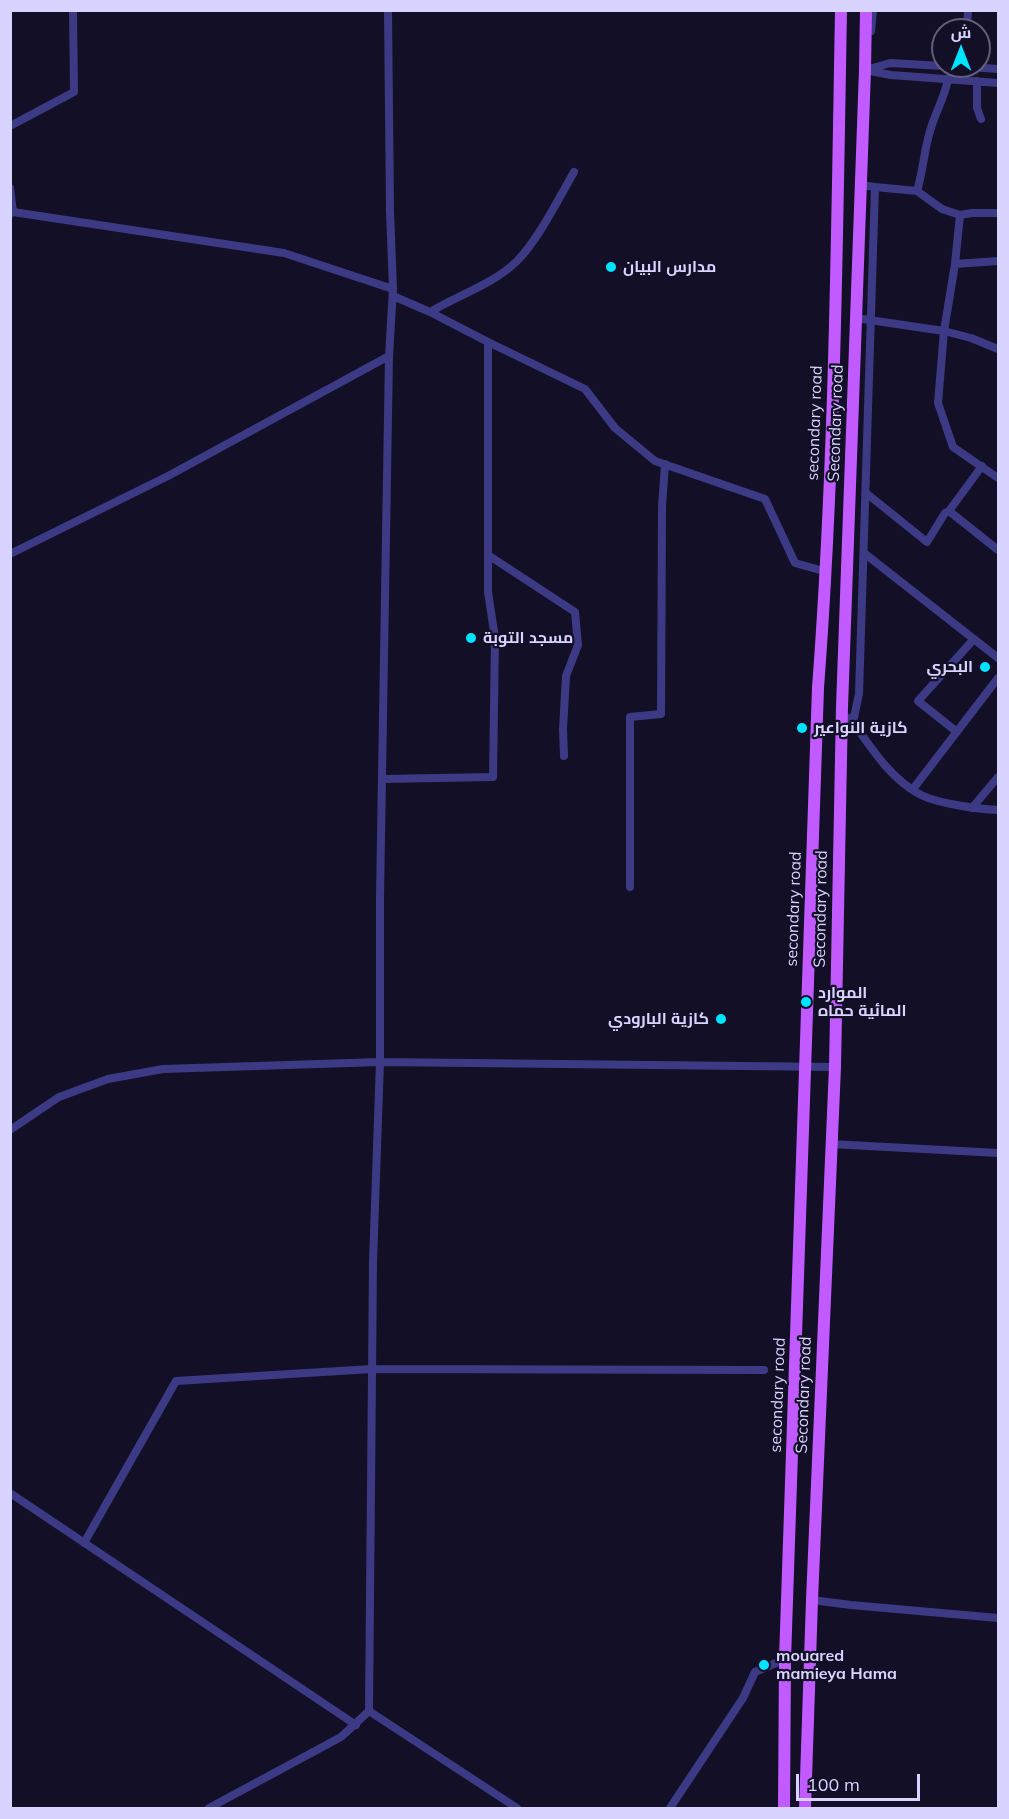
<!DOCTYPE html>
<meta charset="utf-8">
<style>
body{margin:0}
#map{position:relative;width:1009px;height:1819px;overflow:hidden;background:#130f26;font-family:Mulish,Cairo,sans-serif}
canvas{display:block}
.frame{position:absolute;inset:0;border:12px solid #d9d4ff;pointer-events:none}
.north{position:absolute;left:931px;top:18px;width:60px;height:60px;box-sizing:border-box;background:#130f26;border:2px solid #625e7d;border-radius:50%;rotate:0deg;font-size:16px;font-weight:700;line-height:24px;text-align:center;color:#d9d4ff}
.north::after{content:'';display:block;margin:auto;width:21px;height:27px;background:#00e5ff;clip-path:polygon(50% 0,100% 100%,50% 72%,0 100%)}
.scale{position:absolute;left:796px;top:1774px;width:124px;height:27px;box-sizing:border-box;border:3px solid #d9d4ff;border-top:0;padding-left:8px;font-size:18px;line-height:21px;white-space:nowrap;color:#d9d4ff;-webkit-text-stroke:4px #130f26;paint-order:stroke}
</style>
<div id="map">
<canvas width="1009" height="1819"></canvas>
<div class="frame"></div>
<div class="north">ش</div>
<div class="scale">100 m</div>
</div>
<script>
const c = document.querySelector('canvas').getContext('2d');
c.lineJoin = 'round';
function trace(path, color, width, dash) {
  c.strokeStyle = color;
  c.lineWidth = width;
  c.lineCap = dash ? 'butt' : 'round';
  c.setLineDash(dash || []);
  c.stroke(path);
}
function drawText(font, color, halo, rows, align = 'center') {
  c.font = font + ' Mulish,Cairo,sans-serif';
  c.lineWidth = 4.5;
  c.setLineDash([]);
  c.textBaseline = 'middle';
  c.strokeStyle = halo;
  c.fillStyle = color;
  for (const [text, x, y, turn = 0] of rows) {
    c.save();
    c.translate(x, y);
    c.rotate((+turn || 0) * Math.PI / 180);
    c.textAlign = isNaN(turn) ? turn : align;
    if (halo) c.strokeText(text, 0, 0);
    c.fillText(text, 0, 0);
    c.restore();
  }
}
trace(new Path2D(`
 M967 30 968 10
 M871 31 873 10
 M954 66 998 69
 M869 69 890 63 943 66
 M865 70 891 75 998 83
 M977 81V108L981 119
 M10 126 74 92 73 10
 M875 187 917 191 942 209 960 215 972 213H998
 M10 188 13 212H10
 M917 191C923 171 924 151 930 131 935 113 945 97 948 79
 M10 214 13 212 284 253 393 289
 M998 261 955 264 944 331 971 338 998 349
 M955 264 960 215
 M393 296 430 312 488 342 585 389 615 428 655 461 765 499 795 563 827 572
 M430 312C458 295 494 284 517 261 538 240 559 198 574 172
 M856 318 944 331 938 403 953 447 998 478
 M866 493 927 542 945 513 949 511 982 466
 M949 511 998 550
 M864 553 998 658
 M10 554 168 476 389 356
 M488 555 575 612 578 645 566 676 563 729 564 756
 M850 718C869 745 890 779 921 795 939 804 979 809 998 810
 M853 722 859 694 875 187 861 185
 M957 732 918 701 974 639
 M382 779 493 777 495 638 488 592V342
 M913 789 998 678
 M972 808 998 777
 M630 887V717L661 714 662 507 665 464
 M10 1130 59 1097 108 1079 163 1069 380 1062 835 1067
 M831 1144 998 1153
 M10 1493 356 1725
 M84 1543 176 1381 372 1369 764 1370
 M812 1600 851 1605 998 1618
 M369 1711 373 1262 380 1062V897L389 356 393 289 390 211 388 10
 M209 1808 341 1737 369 1711 517 1808
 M670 1808 743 1698 755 1672 785 1659`), '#3d3a85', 8);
trace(new Path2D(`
 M784 1808 785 1659 818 688C835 462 837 236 841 10
 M805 1808 812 1600 835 1067 842 707 865 70 866 10`), '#c25bff', 12);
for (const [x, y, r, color] of [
 [611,267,6,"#00e5ff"],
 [471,638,6,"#00e5ff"],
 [985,667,6,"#00e5ff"],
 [802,728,6,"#00e5ff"],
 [806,1002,6,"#00e5ff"],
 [721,1019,6,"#00e5ff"],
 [764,1665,6,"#00e5ff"]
]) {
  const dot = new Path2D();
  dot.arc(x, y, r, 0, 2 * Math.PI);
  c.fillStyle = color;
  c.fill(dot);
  trace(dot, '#130f26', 2);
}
drawText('bold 16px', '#d9d4ff', '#130f26', [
 ["مدارس البيان",623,267],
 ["مسجد التوبة",483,638],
 ["البحري",973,667,"right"],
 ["كازية النواعير",814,728],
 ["الموارد",818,993],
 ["المائية حماه",818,1011],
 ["كازية البارودي",709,1019,"right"],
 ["mouared",776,1656],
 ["mamieya Hama",776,1674]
], 'left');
drawText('16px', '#d9d4ff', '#130f26', [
 ["secondary road",815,423,-88],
 ["Secondary road",836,423,-88],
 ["secondary road",794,909,-88],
 ["Secondary road",821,909,-89],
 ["secondary road",778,1395,-88],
 ["Secondary road",804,1395,-88]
]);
</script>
